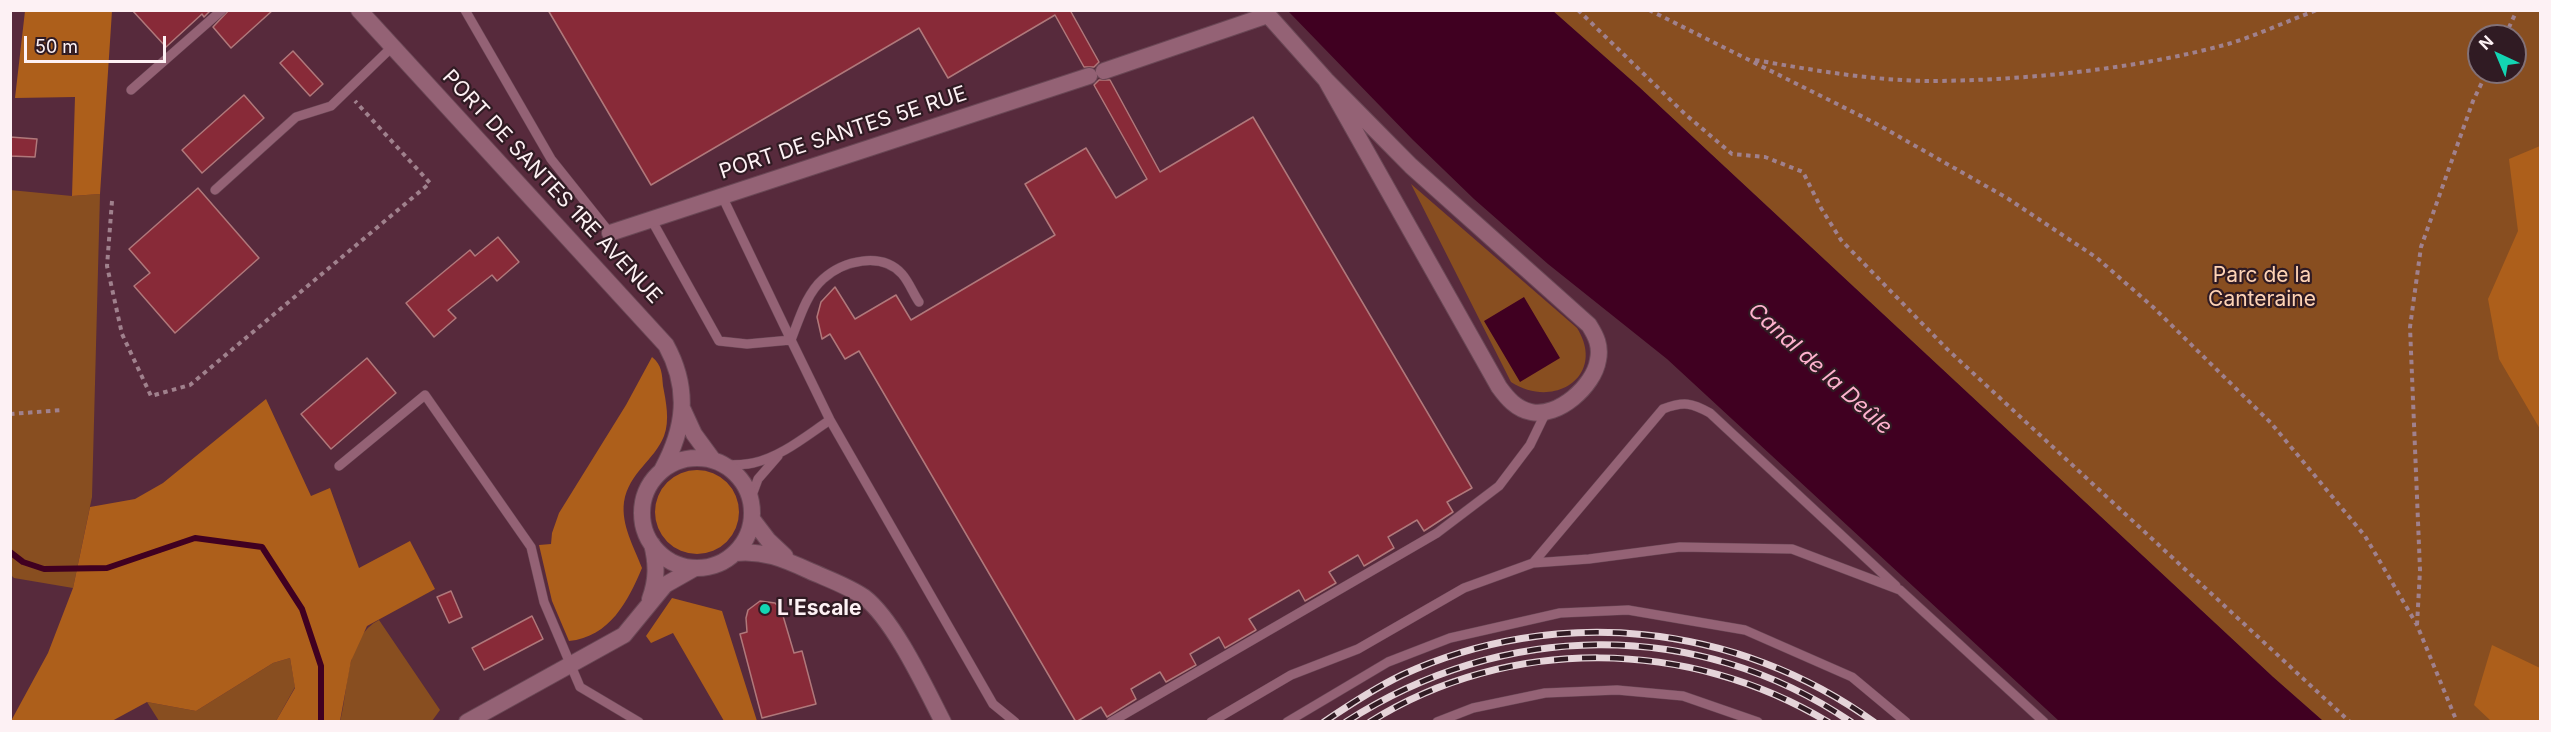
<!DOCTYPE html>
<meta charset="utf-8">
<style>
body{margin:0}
#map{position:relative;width:2551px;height:732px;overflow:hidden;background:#572a3c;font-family:Inter,sans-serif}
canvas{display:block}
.frame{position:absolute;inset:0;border:12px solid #fdf1f4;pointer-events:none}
.north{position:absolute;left:2467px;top:24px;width:60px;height:60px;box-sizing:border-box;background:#301b23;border:2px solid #827177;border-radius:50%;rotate:316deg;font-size:16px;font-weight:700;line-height:24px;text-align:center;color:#fdf1f4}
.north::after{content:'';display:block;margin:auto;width:21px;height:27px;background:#13d5b3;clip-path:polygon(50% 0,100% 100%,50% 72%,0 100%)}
.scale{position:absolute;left:24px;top:36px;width:142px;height:27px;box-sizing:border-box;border:3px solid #fdf1f4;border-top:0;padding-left:8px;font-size:18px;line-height:21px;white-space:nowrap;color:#fdf1f4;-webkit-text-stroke:4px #301b23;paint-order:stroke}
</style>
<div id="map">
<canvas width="2551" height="732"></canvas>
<div class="frame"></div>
<div class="north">N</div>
<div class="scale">50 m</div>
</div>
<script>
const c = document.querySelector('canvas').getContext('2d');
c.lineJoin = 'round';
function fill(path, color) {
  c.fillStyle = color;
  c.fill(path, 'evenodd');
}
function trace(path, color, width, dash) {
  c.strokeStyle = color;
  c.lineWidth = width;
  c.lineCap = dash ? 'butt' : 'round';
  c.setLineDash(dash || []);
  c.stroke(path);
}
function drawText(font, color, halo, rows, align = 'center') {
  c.font = font + ' Inter,sans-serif';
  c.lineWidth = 4.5;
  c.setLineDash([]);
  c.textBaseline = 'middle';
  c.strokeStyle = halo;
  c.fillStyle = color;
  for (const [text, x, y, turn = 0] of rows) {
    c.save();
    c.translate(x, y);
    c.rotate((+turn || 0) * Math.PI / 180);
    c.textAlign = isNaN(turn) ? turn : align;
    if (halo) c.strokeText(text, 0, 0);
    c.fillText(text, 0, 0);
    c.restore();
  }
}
fill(new Path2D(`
 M1553 11H2540V721H2323L2273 677 1639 87ZM2479 36H2515V72H2479Z
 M1411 184 1577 328C1607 376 1554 410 1511 382Z
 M10 190 72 196 100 194 92 497 73 588 14 578 11 575Z
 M379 620 440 710 432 721 340 722C349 689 345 637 379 620Z
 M290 658 295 687 276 721H159L147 702 196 711 273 663Z`), '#884e20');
fill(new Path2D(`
 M25 11H112L100 194 72 196 75 97 15 98Z
 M2540 146V429L2499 359 2488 299 2518 231 2509 159Z
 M652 357C662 365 662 374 663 386 666 402 670 420 664 436 654 461 629 472 624 502 621 525 634 547 642 568 628 601 610 637 569 641L552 601 539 545 551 544 552 533 559 513 626 405Z
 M266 399 311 496 330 488 359 568 410 541 435 589 367 626 351 661 340 721H276L295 688 290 658 273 663 196 711 147 702 112 721H11L48 653 73 588 90 507 135 499 163 483Z
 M655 512a42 42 0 1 1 84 0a42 42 0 1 1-84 0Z
 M672 598 722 611 757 721H724L673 633 651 643 646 636Z
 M2492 645 2540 668V721H2491L2474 705Z`), '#ad5f1b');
fill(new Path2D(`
 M1288 11H1553L1639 87 2273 677 2323 721H2059L1667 359 1548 264 1474 199 1413 140Z
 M1524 297 1560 358 1520 382 1484 321Z`), '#400021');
trace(new Path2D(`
 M10 552 23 562 44 569 107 568 195 538 262 547 302 609 321 666V722`), '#400021', 6);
const building = new Path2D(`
 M132 10H211L204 17 202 14 166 47Z
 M229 10H273L231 48 213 27Z
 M548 10H1070L1099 62 1094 67H1084L1055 15 948 78 919 28 651 185Z
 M293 51 323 84 310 96 280 63Z
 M1099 80H1110L1160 172 1253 117 1472 488 1447 502 1453 512 1424 531 1417 520 1388 537 1394 548 1364 566 1358 555 1329 572 1336 583 1305 601 1299 590 1249 619 1256 630 1225 648 1219 637 1190 654 1196 665 1166 682 1160 672 1131 689 1136 699 1107 717 1101 707 1076 722 859 351 845 359 830 334 822 339 817 317 821 302 835 287 855 319 896 295 911 320 1055 235 1025 184 1086 148 1116 198 1147 179 1094 85Z
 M244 95 264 118 202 173 182 150Z
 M10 137 37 139 35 157 10 156Z
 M198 188 259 258 175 333 134 286 150 273 129 249Z
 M498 237 519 262 497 281 492 275 448 310 456 318 434 337 406 303 470 250 475 256Z
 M367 358 396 393 331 449 301 414Z
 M451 591 462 617 449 623 437 597Z
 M760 601 775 603 781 609 794 653 802 651 816 704 762 718 740 634 747 632 746 618 748 610Z
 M532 616 543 639 484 670 472 648Z`);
fill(building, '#882a38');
trace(building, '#b0787b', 1.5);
const service = new Path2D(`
 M465 10 551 159 610 233
 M131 90 222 10
 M215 190 296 117 331 106 392 47
 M722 196 791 340C799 320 806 294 823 279 843 261 881 251 902 274 909 282 913 293 919 302
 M651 219 719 341 747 344 791 340 830 420 993 704 1015 722
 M725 465C734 465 744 465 753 463 781 457 806 436 830 420
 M339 466 425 395 531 547 544 602 580 687 639 722
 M751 498 758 479 778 456
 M1533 563 1663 409C1684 401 1692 403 1710 413L1896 586
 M1111 722 1437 533 1499 486 1530 445 1546 412
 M1211 722 1291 675 1358 649 1464 588 1533 563 1589 559 1680 547 1792 549 1900 590 2044 722
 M1287 722 1388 662 1450 638 1560 613 1628 610 1745 630 1852 677 1906 722
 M1437 722 1473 708 1545 693 1617 690 1683 696 1758 722`);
const minor = new Path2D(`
 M359 10 666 345C690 389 685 428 662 470
 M1104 71 1268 15 1326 80 1411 166 1589 325C1596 336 1601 346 1598 360 1594 386 1558 418 1531 412 1516 409 1507 398 1499 387L1326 80
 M610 233 1089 76
 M683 410 694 434 713 460
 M642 513a55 55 0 1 1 110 0a55 55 0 1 1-110 0Z
 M752 519 768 540 785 556
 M735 553C763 550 784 559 810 571 828 579 848 586 864 597 894 620 925 687 943 722
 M650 599C657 580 657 564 652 544
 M467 722 624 635 665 585 695 568`);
trace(service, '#6a4755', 10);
trace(minor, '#6a4755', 18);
trace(new Path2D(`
 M1578 10 1685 114 1732 154 1765 157 1803 172 1821 208 1841 240 1947 349 2350 722
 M1649 10 1875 123 2007 198 2097 258 2153 307 2271 423 2365 536 2417 625 2457 722
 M2505 36 2517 10
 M1755 60C1812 70 1869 80 1926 81 2020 81 2138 69 2228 44 2258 35 2287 21 2317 10
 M112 201 107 266 122 334 151 396 190 385 430 183 355 101
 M10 414 63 410
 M2417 625 2420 570 2410 327 2421 247 2473 101 2487 72`), '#a0818d', 4, [4.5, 4.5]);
trace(service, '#946275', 9);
trace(minor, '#946275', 16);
const rail = new Path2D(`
 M1324 722C1349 705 1375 688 1402 675 1556 604 1737 623 1874 722
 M1346 722C1502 621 1696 617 1851 722
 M1370 722C1509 635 1689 638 1828 722`);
trace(rail, '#e5d4d9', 7);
trace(rail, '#301b23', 4.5, [14]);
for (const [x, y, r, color] of [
 [765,609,6,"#13d5b3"]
]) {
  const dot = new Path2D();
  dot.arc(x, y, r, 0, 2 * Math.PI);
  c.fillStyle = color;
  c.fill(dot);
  trace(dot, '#301b23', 2);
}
drawText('21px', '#fdf1f4', '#301b23', [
 ["PORT DE SANTES 5E RUE",843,133,-18],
 ["PORT DE SANTES 1RE AVENUE",552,187,47]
]);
drawText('21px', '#fed3b5', '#301b23', [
 ["Parc de la",2262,276],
 ["Canteraine",2262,300]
]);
drawText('bold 21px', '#fdf1f4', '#301b23', [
 ["L'Escale",777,609]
], 'left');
drawText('italic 22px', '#feb2ce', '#301b23', [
 ["Canal de la Deûle",1820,369,42]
]);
</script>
